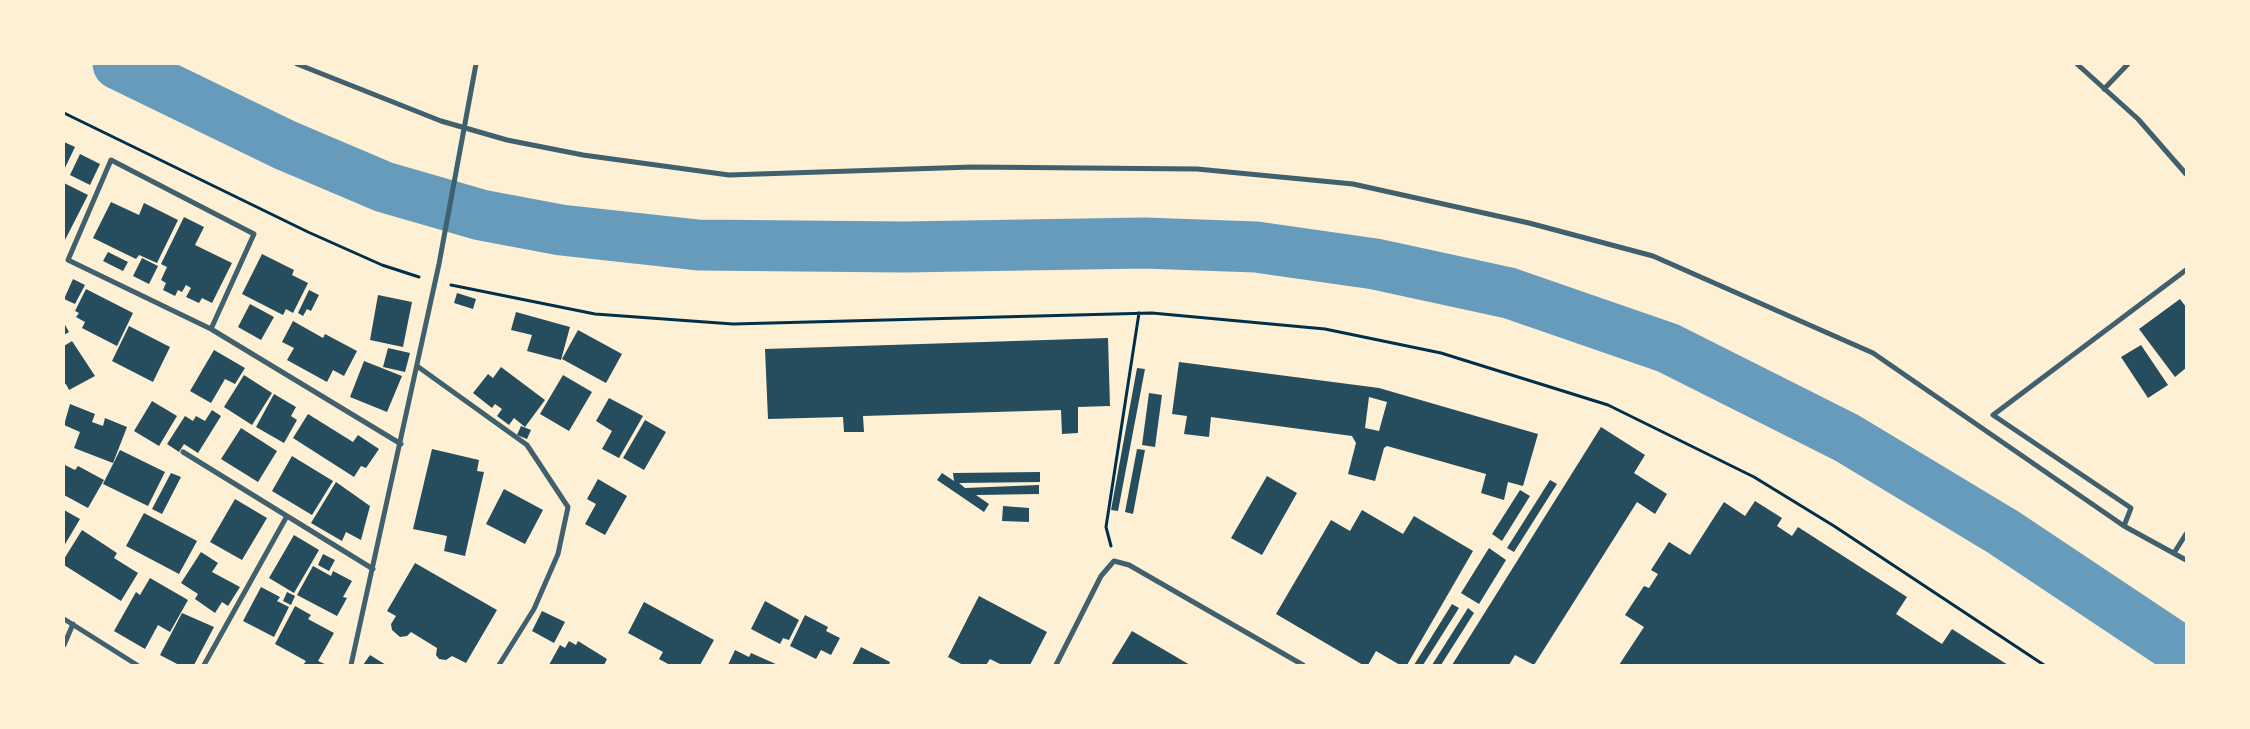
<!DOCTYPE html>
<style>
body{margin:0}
#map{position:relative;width:2250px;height:729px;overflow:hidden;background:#fdf0d5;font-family:Inter,sans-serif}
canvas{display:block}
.frame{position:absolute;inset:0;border:65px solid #fdf0d5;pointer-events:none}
</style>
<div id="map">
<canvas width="2250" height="729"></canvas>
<div class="frame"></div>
</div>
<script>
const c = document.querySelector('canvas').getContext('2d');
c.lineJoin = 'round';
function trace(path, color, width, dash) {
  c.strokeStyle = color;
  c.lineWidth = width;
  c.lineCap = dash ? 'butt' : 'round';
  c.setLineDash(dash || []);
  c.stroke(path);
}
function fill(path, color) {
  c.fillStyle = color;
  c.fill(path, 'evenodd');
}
trace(new Path2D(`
 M118 64 285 145 384 187 481 215 561 230 698 245 904 247 1144 243 1256 247 1375 264 1509 293 1668 348 1847 438 2003 532 2186 654`), '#669bbc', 51);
fill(new Path2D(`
 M64 142 75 147 64 170Z
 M80 154 100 164 90 185 70 175Z
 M64 183 88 195 65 240H64Z
 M111 202 139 215 144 203 178 220 157 263 139 255 136 259 93 238Z
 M184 217 204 227 195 245 232 263 212 303 202 298 199 303 186 297 191 288 186 285 182 292 178 290 175 296 163 290 166 283 161 280 167 267 161 264Z
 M108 252 128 262 123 271 103 261Z
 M262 254 294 270 292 275 308 283 293 313 286 309 283 315 242 294Z
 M142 258 158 266 149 284 133 276Z
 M73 279 85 285 75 304 64 299Z
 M86 289 133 313 117 346 82 328 85 322 76 317 79 313 75 311Z
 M309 290 319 295 311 311 307 309 303 316 298 313Z
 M457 293 476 299 473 309 454 303Z
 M378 295 412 302 403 347 370 340Z
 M2180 299 2186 307V368L2175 377 2139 329Z
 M250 304 274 317 261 340 238 327Z
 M516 312 570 327 561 360 527 351 532 335 511 330Z
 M293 321 323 338 325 334 357 351 344 376 333 370 327 382 287 360 294 348 282 342Z
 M64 323 69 332 64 335Z
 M129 326 170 347 153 382 112 361Z
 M578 330 622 354 606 383 562 359Z
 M1108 338 1110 406 1078 407V433L1062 434 1061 410 863 416 864 432H844L843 417 768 419 765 349Z
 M72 341 95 376 69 390 66 384 64 385V346Z
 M2141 345 2168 385 2148 398 2121 357Z
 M388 348 410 353 405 372 383 367Z
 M214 350 245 368 235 384 225 379 211 403 190 391Z
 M364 361 402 376 387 412 350 397Z
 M1179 362 1379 388 1538 434 1523 486 1508 482 1504 500 1481 493 1486 474 1387 446 1384 448 1375 481 1348 474 1356 443 1352 436 1211 417 1209 437 1184 434 1187 416 1172 414ZM1369 397 1387 402 1379 431 1365 428Z
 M501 367 545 400 525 427 514 418 509 425 497 416 502 409 495 404 492 408 473 393 488 374 493 378Z
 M1137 368 1145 369 1118 511 1111 510Z
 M244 375 272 393 252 425 224 407Z
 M563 375 592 392 569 431 540 414Z
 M1149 393 1162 395 1155 447 1142 445Z
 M274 394 296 407 291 416 297 420 284 443 256 427Z
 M609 398 643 416 619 458 602 449 612 431 596 421Z
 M152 401 177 416 159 446 134 431Z
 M70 404 95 414 92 422 103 426 105 418 127 427 113 463 74 448 80 432 64 425Z
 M212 410 221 416 198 453 184 444 179 452 167 444 185 416 193 421 196 416 205 421Z
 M308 414 353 442 358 435 379 449 366 468 361 466 354 477 293 438Z
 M645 420 666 432 644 470 623 458Z
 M521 426 531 430 527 439 517 435Z
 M1601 427 1645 455 1634 473 1667 494 1655 514 1637 502 1534 665 1515 655 1509 665H1452Z
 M241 428 277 451 258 482 221 459Z
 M432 449 479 460 477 471 484 472 465 556 444 551 447 536 413 529Z
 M1137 449 1145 450 1133 514 1125 512Z
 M120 450 165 472 148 506 103 484Z
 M292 456 333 481 312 515 272 491Z
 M65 465 75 470 78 466 104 480 88 508 64 495Z
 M1040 472V482L959 483 965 488 1039 485V494L976 495 989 504 984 512 937 480 942 473 954 481 953 473Z
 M171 473 181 477 162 514 152 509Z
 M1267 476 1297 493 1262 555 1231 538Z
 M598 479 627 496 605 535 585 524 596 504 587 499Z
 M1550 480 1557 484 1514 552 1507 548Z
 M336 482 370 506 361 540 346 532 342 541 311 523Z
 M504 489 543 510 525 544 486 524Z
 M1520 490 1530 496 1502 541 1492 534Z
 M235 499 267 518 242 560 210 542Z
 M1755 501 1782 518 1777 526 1792 536 1798 527 1907 597 1896 614 1942 644 1952 629 2008 665H1619L1644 627 1625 615 1644 586 1649 588 1658 574 1651 570 1669 542 1690 555 1724 502 1745 516Z
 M1003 506 1029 508V522L1002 521Z
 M64 510 80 519 64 546Z
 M1362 510 1403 534 1414 516 1473 551 1407 665H1400L1376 651 1368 665H1363L1276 614 1331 520 1350 531Z
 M144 513 197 541 179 574 126 546Z
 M82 530 117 553 114 558 138 573 121 601 64 565V559Z
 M294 535 319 550 294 593 269 578Z
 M1489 548 1506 560 1479 604 1461 593Z
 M201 552 218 563 212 572 240 587 228 606 222 602 215 613 195 599 198 594 181 583Z
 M323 554 335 560 329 571 318 565Z
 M415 563 497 610 466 663 452 656 446 660 439 659 436 655 437 648 411 632 407 636 400 637 392 630 391 624 396 616 387 611Z
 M313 566 331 576 333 571 352 581 343 597 347 598 337 616 297 595Z
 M150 578 188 600 170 632 158 625 145 649 114 631 136 592 140 595Z
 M261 587 280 597 277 601 289 607 274 637 243 621Z
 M287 592 295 596 291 605 283 601Z
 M979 596 1047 632 1030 665H1002L990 659 986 665H963L948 657Z
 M765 601 799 620 789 640 783 638 780 644 751 629Z
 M644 602 714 640 700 665H670L659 659 663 652 628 633Z
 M1452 604 1459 608 1423 665H1414Z
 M295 606 311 615 308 619 334 633 318 661 327 665H303L306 661 275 644Z
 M1468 608 1474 613 1441 665H1432Z
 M542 611 565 622 554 643 532 631Z
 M182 613 214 627 194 665H179L160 655Z
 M805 615 828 627 826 631 840 638 831 655 821 650 816 659 790 646Z
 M1132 631 1190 665H1111Z
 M569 641 576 645 578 641 607 659 604 665H549L560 645 565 648Z
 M861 647 890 662 889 665H852Z
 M735 650 749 657 751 653 778 665H728Z
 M370 655 386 665H363Z`), '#264d5e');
trace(new Path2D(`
 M64 113 308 232 382 265 419 277
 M451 285 595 314 733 324 1152 313 1325 329 1441 353 1608 405 1754 477 1834 526 2044 665
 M1111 546 1106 527 1139 313`), '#003049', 3);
trace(new Path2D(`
 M297 64 441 121 507 140 583 155 729 175 972 167 1197 169 1353 184 1529 223 1653 256 1873 353 2124 526 2186 560
 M2077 64 2138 119 2186 174
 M2104 89 2128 64
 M211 329 254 234 111 160 68 260 211 329 401 444
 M417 366 527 445 568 507 558 554 534 609 499 665
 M183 452 373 569
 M2124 526 2131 508 1993 415 2186 270
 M2174 553 2186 534
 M64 619 137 665
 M64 645 73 624
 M204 665 287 516
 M351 665 439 264 476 64
 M1056 665 1101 576 1114 561 1129 565 1303 665`), '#3f606c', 5);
</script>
